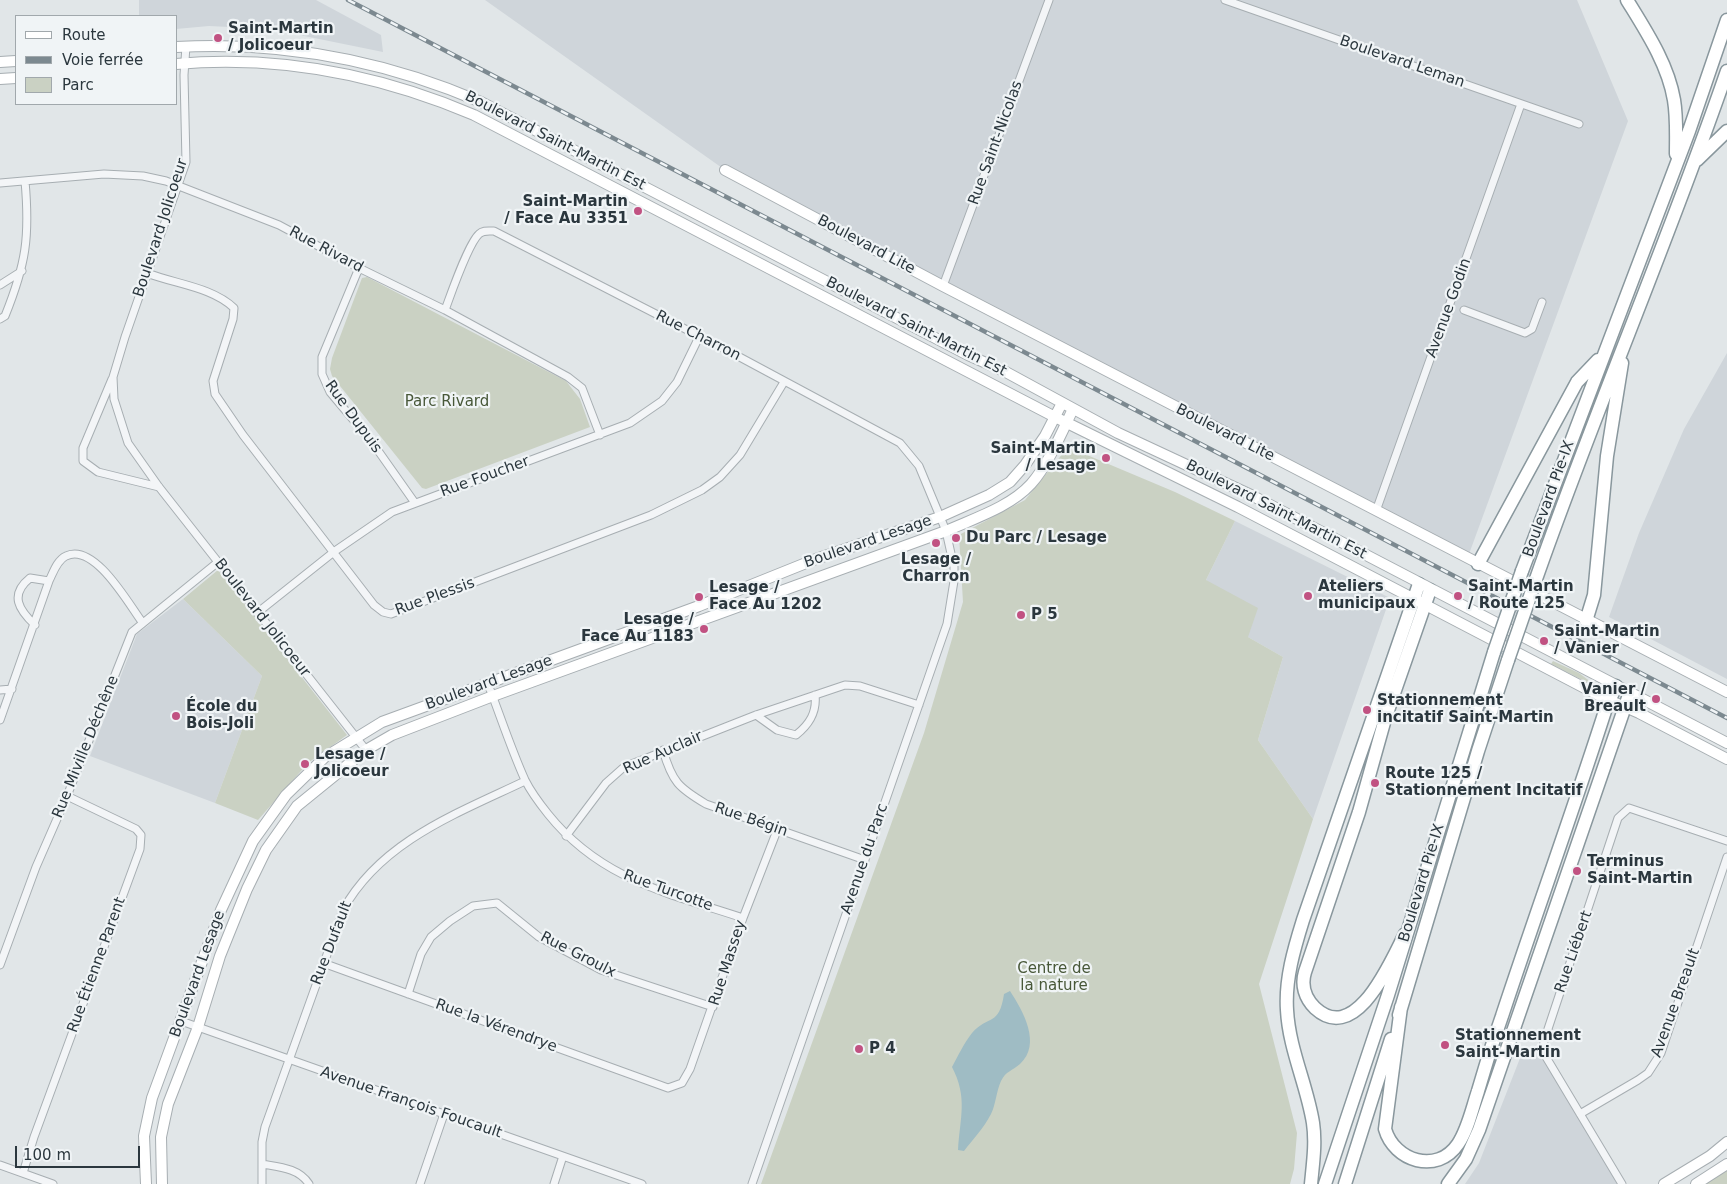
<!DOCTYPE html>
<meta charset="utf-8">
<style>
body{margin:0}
#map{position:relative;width:1727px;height:1184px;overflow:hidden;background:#e1e6e8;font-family:"DejaVu Sans",sans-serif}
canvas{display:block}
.legend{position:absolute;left:15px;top:15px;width:162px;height:90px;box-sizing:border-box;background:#f0f4f6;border:1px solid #a1a8ac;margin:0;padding:6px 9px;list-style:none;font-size:15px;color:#2b373e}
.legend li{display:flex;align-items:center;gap:10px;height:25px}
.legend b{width:25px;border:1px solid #a1a8ac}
.scale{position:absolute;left:15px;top:1146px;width:125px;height:22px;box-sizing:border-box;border:2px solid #2b373e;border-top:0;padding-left:6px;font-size:15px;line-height:18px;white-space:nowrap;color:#2b373e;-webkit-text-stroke:4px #f0f4f6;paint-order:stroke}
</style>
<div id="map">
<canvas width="1727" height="1184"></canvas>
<ul class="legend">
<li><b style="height:6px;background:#fff"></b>Route</li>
<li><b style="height:6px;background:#7c8990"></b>Voie ferrée</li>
<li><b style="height:14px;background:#cad1c3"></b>Parc</li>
</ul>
<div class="scale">100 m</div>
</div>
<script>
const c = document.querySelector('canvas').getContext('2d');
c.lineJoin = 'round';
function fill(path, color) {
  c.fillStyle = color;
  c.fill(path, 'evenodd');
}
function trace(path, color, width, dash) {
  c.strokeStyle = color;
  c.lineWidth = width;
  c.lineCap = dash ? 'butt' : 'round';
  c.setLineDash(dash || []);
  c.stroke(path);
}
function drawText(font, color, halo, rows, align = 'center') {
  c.font = font + ' "DejaVu Sans",sans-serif';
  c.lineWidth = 4.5;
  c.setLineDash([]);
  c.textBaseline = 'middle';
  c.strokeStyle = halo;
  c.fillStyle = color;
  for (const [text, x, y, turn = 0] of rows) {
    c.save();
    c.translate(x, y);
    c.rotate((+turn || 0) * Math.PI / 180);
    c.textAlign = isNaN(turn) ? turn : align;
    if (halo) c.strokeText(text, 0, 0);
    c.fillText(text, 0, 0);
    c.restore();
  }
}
fill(new Path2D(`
 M139 0H316L381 35 383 52 270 29 209 26 176 29V16H139Z
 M485 0H1577L1628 121 1469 554 725 170Z
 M1727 353V679L1609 617 1639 533 1684 429Z
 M1235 521 1390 598 1313 819 1258 740 1283 657 1248 637 1206 580Z
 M183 599 262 676 215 803 90 756 137 634Z
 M1524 1048 1543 1052 1622 1184H1465L1479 1163Z`), '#cfd5da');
fill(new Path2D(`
 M367 277 566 381 580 399 590 427 426 489 422 488 332 376 330 369 332 358 362 278Z
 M1068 447 1175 492 1235 521 1206 580 1258 608 1248 637 1283 657 1258 740 1313 819 1259 984 1297 1133 1294 1169 1290 1184H761L924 733 963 602 959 535 1025 500Z
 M218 570 347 735 308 763 258 820 215 803 262 676 183 599Z
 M1553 661 1579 673 1600 689 1551 664Z
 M1727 1167V1184H1700Z`), '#cad1c3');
fill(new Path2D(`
 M1010 991C1023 1011 1042 1044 1020 1064 1012 1071 1006 1071 1001 1081 996 1092 996 1104 991 1114 984 1128 973 1139 964 1151L958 1150C960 1117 968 1098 952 1067 958 1056 964 1043 972 1033 989 1014 999 1027 1004 994Z`), '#9fbcc4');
const street = new Path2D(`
 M1225 0 1579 124
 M186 46 184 75 186 162 125 337 113 377 114 399 128 443 159 487 366 750
 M0 183 104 174 143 176 166 181 279 225 359 268 445 310 568 377 582 388 600 435
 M359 268 322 357V374L330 392 372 442 415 503
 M147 273C175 284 212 287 234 308L233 319 213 381 215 394 243 435 374 605 383 612 391 614 651 515 702 490 720 477 740 455 784 382
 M0 285 22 271
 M943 286 1049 0
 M445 310C451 294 468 244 479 234 483 230 488 231 494 231L734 354 900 443 919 466 946 531 954 567V581L947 624 752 1184
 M1464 310 1525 333 1532 329 1542 302
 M0 319 5 316C26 264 30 237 25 181
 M112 379 83 448V461L98 472 159 487
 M1376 511 1521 104
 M257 613 335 551 392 512 630 423 662 401 677 382 699 337
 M35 625C19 610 9 595 30 578L49 581
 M488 684C500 715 511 749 525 780 531 792 540 804 548 814 600 879 667 893 743 918
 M0 690 12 689
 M756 715 777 730 796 735C810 724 817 712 815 695
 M0 720 49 581C53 573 57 560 66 556 94 542 128 603 142 622
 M663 750C672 782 679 788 706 804L865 860
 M566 836 606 783 624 767 756 715 845 685 860 686 919 705
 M323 963 668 1088 682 1083 690 1069 743 918 778 828
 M0 965 36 867 67 796 132 632 218 562
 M408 994 421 954 431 937 450 921 473 906 497 903 539 937 601 970 713 1007
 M181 1021 642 1184
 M1580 1114 1638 1080 1648 1073 1661 1053 1727 857
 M262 1164C279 1167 299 1168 309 1184
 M0 1165 53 1184
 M23 1173 34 1137 140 849 141 835 136 829 67 796
 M262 1184V1142L265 1127 343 910C381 841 458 813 525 781
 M420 1184 444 1114
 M554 1184 563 1156
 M1622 1184 1543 1052 1544 1041 1618 818 1629 808 1727 841`);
const secondary = new Path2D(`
 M176 47C282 41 384 60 481 102L968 355 1004 371 1118 433 1251 495 1727 743
 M0 62 16 61
 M176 64C278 55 380 75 474 115L1055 417 1238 507 1602 697 1639 713 1727 759
 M0 79 16 78
 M725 170 943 286 1727 692
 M146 1184 144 1136 152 1098 221 910 253 841 286 795 325 757 382 722 699 606 816 559 940 517 989 495 1010 482 1025 465 1045 436 1062 403
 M162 1184 161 1137 168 1104 198 1027 220 956 247 889 266 850 297 806 366 750 392 735 493 696 946 531C975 518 1010 507 1031 484 1048 465 1062 432 1073 409
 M1664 1184 1710 1156 1727 1142
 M1696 1184 1727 1164`);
const highway = new Path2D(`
 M1627 0C1646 31 1668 64 1674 100 1677 118 1676 136 1676 154
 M1697 160 1727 131
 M1478 564 1577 382 1598 360
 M1522 571 1689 131 1727 20
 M1536 579C1596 408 1668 242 1727 71
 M1586 621 1594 595 1607 456 1622 363
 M1405 934C1391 961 1356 1046 1315 1008 1305 998 1301 985 1305 972L1359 812 1385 719 1430 590
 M1401 1007 1385 1129C1394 1161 1437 1175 1458 1144 1468 1129 1472 1109 1478 1091 1485 1066 1493 1041 1502 1016 1536 913 1573 811 1606 708L1616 686
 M1399 1015 1478 751 1508 660
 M1311 1184C1313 1163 1316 1143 1313 1123 1307 1085 1289 1049 1287 1010 1285 979 1294 949 1303 920L1419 584
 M1325 1184 1388 995 1494 652
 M1345 1184 1391 1039
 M1448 1184 1466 1159 1479 1130 1630 692`);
trace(street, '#a7aeb2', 9);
trace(secondary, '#a7aeb2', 12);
trace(highway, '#89979d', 15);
trace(street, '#f3f5f7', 7);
trace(secondary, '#fff', 10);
trace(highway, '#fff', 12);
const rail = new Path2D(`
 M348 0 1727 718`);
trace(rail, '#7c8990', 4.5);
trace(rail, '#f0f4f6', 2.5, [8]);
const highwayBridge = new Path2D(`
 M1494 652 1522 571
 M1508 660 1536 579`);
trace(highwayBridge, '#89979d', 15, []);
trace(highwayBridge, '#fff', 12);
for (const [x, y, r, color] of [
 [218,38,5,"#c15282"],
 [638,211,5,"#c15282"],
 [1106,458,5,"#c15282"],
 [956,538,5,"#c15282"],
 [936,543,5,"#c15282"],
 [1308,596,5,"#c15282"],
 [1458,596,5,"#c15282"],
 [699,597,5,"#c15282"],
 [1021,615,5,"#c15282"],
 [704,629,5,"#c15282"],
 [1544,641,5,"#c15282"],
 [1656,699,5,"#c15282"],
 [1367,710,5,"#c15282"],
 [176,716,5,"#c15282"],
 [305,764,5,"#c15282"],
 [1375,783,5,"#c15282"],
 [1577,871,5,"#c15282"],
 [1445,1045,5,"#c15282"],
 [859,1049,5,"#c15282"]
]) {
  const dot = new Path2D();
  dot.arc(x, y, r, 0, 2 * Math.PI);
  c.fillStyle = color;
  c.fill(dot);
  trace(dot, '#f0f4f6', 2);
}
drawText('bold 15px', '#2b373e', '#f0f4f6', [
 ["Saint-Martin",228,29],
 ["/ Jolicoeur",228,46],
 ["Saint-Martin",628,202,"right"],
 ["/ Face Au 3351",628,219,"right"],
 ["Saint-Martin",1096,449,"right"],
 ["/ Lesage",1096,466,"right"],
 ["Du Parc / Lesage",966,538],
 ["Lesage /",936,560,"center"],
 ["Charron",936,577,"center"],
 ["Ateliers",1318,587],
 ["municipaux",1318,604],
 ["Saint-Martin",1468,587],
 ["/ Route 125",1468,604],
 ["Lesage /",709,588],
 ["Face Au 1202",709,605],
 ["P 5",1031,615],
 ["Lesage /",694,620,"right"],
 ["Face Au 1183",694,637,"right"],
 ["Saint-Martin",1554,632],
 ["/ Vanier",1554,649],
 ["Vanier /",1646,690,"right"],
 ["Breault",1646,707,"right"],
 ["Stationnement",1377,701],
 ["incitatif Saint-Martin",1377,718],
 ["École du",186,707],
 ["Bois-Joli",186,724],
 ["Lesage /",315,755],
 ["Jolicoeur",315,772],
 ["Route 125 /",1385,774],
 ["Stationnement Incitatif",1385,791],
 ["Terminus",1587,862],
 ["Saint-Martin",1587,879],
 ["Stationnement",1455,1036],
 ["Saint-Martin",1455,1053],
 ["P 4",869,1049]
], 'left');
drawText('15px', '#2b373e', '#f0f4f6', [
 ["Boulevard Leman",1402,62,19],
 ["Boulevard Saint-Martin Est",555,141,27],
 ["Rue Saint-Nicolas",996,143,-70],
 ["Boulevard Jolicoeur",161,228,-72],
 ["Boulevard Lite",866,245,28],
 ["Rue Rivard",326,250,28],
 ["Avenue Godin",1449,308,-70],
 ["Boulevard Saint-Martin Est",916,327,27],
 ["Rue Charron",698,336,27],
 ["Rue Dupuis",353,417,54],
 ["Boulevard Lite",1225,433,27],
 ["Rue Foucher",485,477,-20],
 ["Boulevard Pie-IX",1549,499,-70],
 ["Boulevard Saint-Martin Est",1276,510,27],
 ["Boulevard Lesage",868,542,-19],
 ["Rue Plessis",435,597,-20],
 ["Boulevard Jolicoeur",262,618,52],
 ["Boulevard Lesage",489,683,-20],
 ["Rue Miville Déchêne",86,747,-68],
 ["Rue Auclair",663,753,-24],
 ["Rue Bégin",751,820,19],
 ["Avenue du Parc",865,859,-71],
 ["Boulevard Pie-IX",1422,883,-73],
 ["Rue Turcotte",668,891,20],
 ["Rue Dufault",332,943,-69],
 ["Rue Liébert",1574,952,-71],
 ["Rue Groulx",578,955,27],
 ["Rue Massey",728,963,-72],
 ["Rue Étienne Parent",97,965,-70],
 ["Boulevard Lesage",198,974,-70],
 ["Avenue Breault",1676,1003,-70],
 ["Rue la Vérendrye",496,1026,20],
 ["Avenue François Foucault",411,1103,19]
]);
drawText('15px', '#485839', '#f0f4f6', [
 ["Parc Rivard",447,402],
 ["Centre de",1054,969],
 ["la nature",1054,986]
]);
</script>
